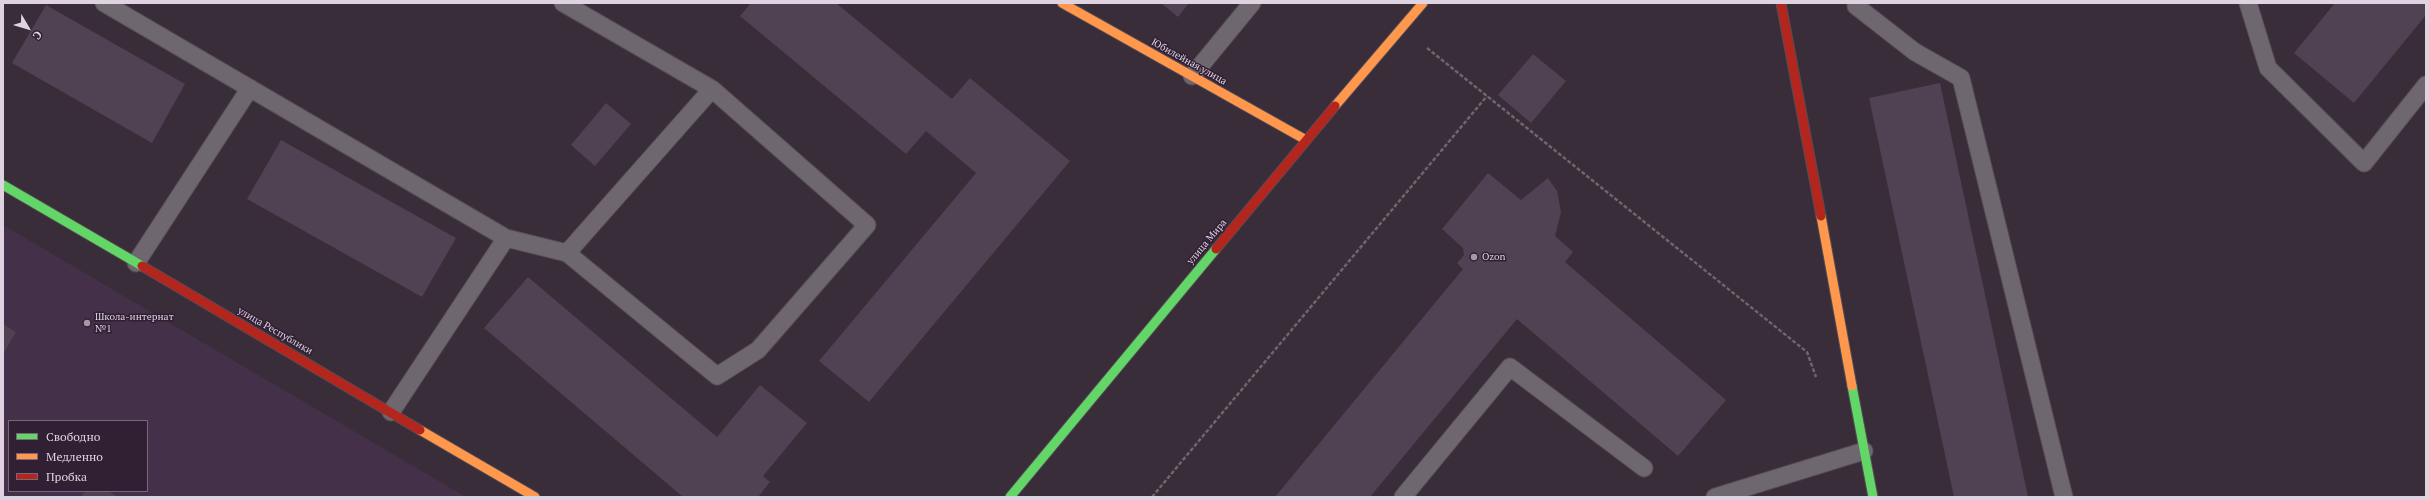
<!DOCTYPE html>
<meta charset="utf-8">
<style>
body{margin:0}
#map{position:relative;width:2429px;height:500px;overflow:hidden;background:#382d39;font-family:"PT Serif",serif}
canvas{display:block}
.frame{position:absolute;inset:0;border:4px solid #dfd3e1;pointer-events:none}
.legend{position:absolute;left:8px;top:420px;width:140px;height:72px;box-sizing:border-box;background:#311f34;border:1px solid #776779;margin:0;padding:5px 7px;list-style:none;font-size:12px;color:#dfd3e1}
.legend li{display:flex;align-items:center;gap:8px;height:20px}
.legend b{width:20px;border:1px solid #776779}
.north{position:absolute;left:8px;top:8px;width:40px;height:40px;-webkit-text-stroke:3px #311f34;paint-order:stroke;rotate:128deg;font-size:11px;font-weight:700;line-height:16px;text-align:center;color:#dfd3e1}
.north::after{content:'';display:block;margin:auto;width:14px;height:18px;background:#dfd3e1;clip-path:polygon(50% 0,100% 100%,50% 72%,0 100%)}
</style>
<div id="map">
<canvas width="2429" height="500"></canvas>
<div class="frame"></div>
<ul class="legend">
<li><b style="height:5px;background:#63d668"></b>Свободно</li>
<li><b style="height:5px;background:#ff974d"></b>Медленно</li>
<li><b style="height:5px;background:#b3261e"></b>Пробка</li>
</ul>
<div class="north">С</div>
</div>
<script>
const c = document.querySelector('canvas').getContext('2d');
c.lineJoin = 'round';
function fill(path, color) {
  c.fillStyle = color;
  c.fill(path, 'evenodd');
}
function trace(path, color, width, dash) {
  c.strokeStyle = color;
  c.lineWidth = width;
  c.lineCap = dash ? 'butt' : 'round';
  c.setLineDash(dash || []);
  c.stroke(path);
}
function drawText(font, color, halo, rows, align = 'center') {
  c.font = font + ' "PT Serif",serif';
  c.lineWidth = 3;
  c.setLineDash([]);
  c.textBaseline = 'middle';
  c.strokeStyle = halo;
  c.fillStyle = color;
  for (const [text, x, y, turn = 0] of rows) {
    c.save();
    c.translate(x, y);
    c.rotate((+turn || 0) * Math.PI / 180);
    c.textAlign = isNaN(turn) ? turn : align;
    if (halo) c.strokeText(text, 0, 0);
    c.fillText(text, 0, 0);
    c.restore();
  }
}
fill(new Path2D(`
 M3 225 466 497H3ZM9 421H147V491H9Z`), '#453049');
fill(new Path2D(`
 M751 3H836L952 99 970 78 1070 161 869 402 819 361 976 173 926 131 906 154 740 16Z
 M1161 3H1189L1178 17Z
 M2335 3H2426V15L2354 103 2294 53Z
 M46 5 185 84 152 143 12 63Z
 M1533 54 1566 81 1531 123 1498 95Z
 M1940 83 2028 497H1954L1869 98Z
 M606 103 631 124 595 166 571 145Z
 M281 140 456 238 422 297 247 199Z
 M1488 173 1521 200 1548 178 1557 191 1561 212 1555 236 1573 252 1565 262 1726 400 1678 456 1517 319 1370 497H1275L1463 269 1457 263 1464 255 1463 248 1442 229Z
 M528 277 717 437 760 385 807 423 763 476 770 482 758 497H683L484 328Z
 M3 324 16 332 3 354Z
 M85 491H108L118 497H81Z`), '#504252');
const lane = new Path2D(`
 M104 3 506 238 567 253 717 376 758 350 867 225 712 89 567 253
 M563 3 712 89
 M1856 3V6L1915 52 1961 78 2064 497
 M2248 3 2268 68 2364 163 2426 85
 M1192 76 1252 3
 M136 263 250 88
 M391 412 506 238
 M1403 497 1510 367 1644 468
 M1715 497 1864 451`);
const fast = new Path2D(`
 M3 185 142 266
 M1852 386 1873 497
 M1010 497 1216 249`);
const slow = new Path2D(`
 M1062 3 1306 140
 M1335 106 1423 3
 M1821 216 1852 386
 M420 430 535 497`);
const jam = new Path2D(`
 M1781 3 1821 216
 M1216 249 1335 106
 M142 266 420 430`);
trace(lane, '#554c56', 19);
trace(fast, '#554c56', 11);
trace(slow, '#554c56', 11);
trace(jam, '#554c56', 11);
trace(new Path2D(`
 M1427 48 1807 352 1816 377
 M1152 497 1487 96`), '#6e656f', 2.5, [4, 2]);
trace(lane, '#6f6770', 17);
trace(fast, '#63d668', 9);
trace(slow, '#ff974d', 9);
trace(jam, '#b3261e', 9);
for (const [x, y, r, color] of [
 [1474,257,4,"#a599a6"],
 [87,323,4,"#a599a6"]
]) {
  const dot = new Path2D();
  dot.arc(x, y, r, 0, 2 * Math.PI);
  c.fillStyle = color;
  c.fill(dot);
  trace(dot, '#311f34', 1.5);
}
drawText('10px', '#dfd3e1', '#311f34', [
 ["Юбилейная улица",1189,62,29],
 ["улица Мира",1207,242,-50],
 ["улица Республики",275,331,30]
]);
drawText('10px', '#dfd3e1', '#311f34', [
 ["Ozon",1482,257],
 ["Школа-интернат",95,317],
 ["№1",95,329]
], 'left');
</script>
